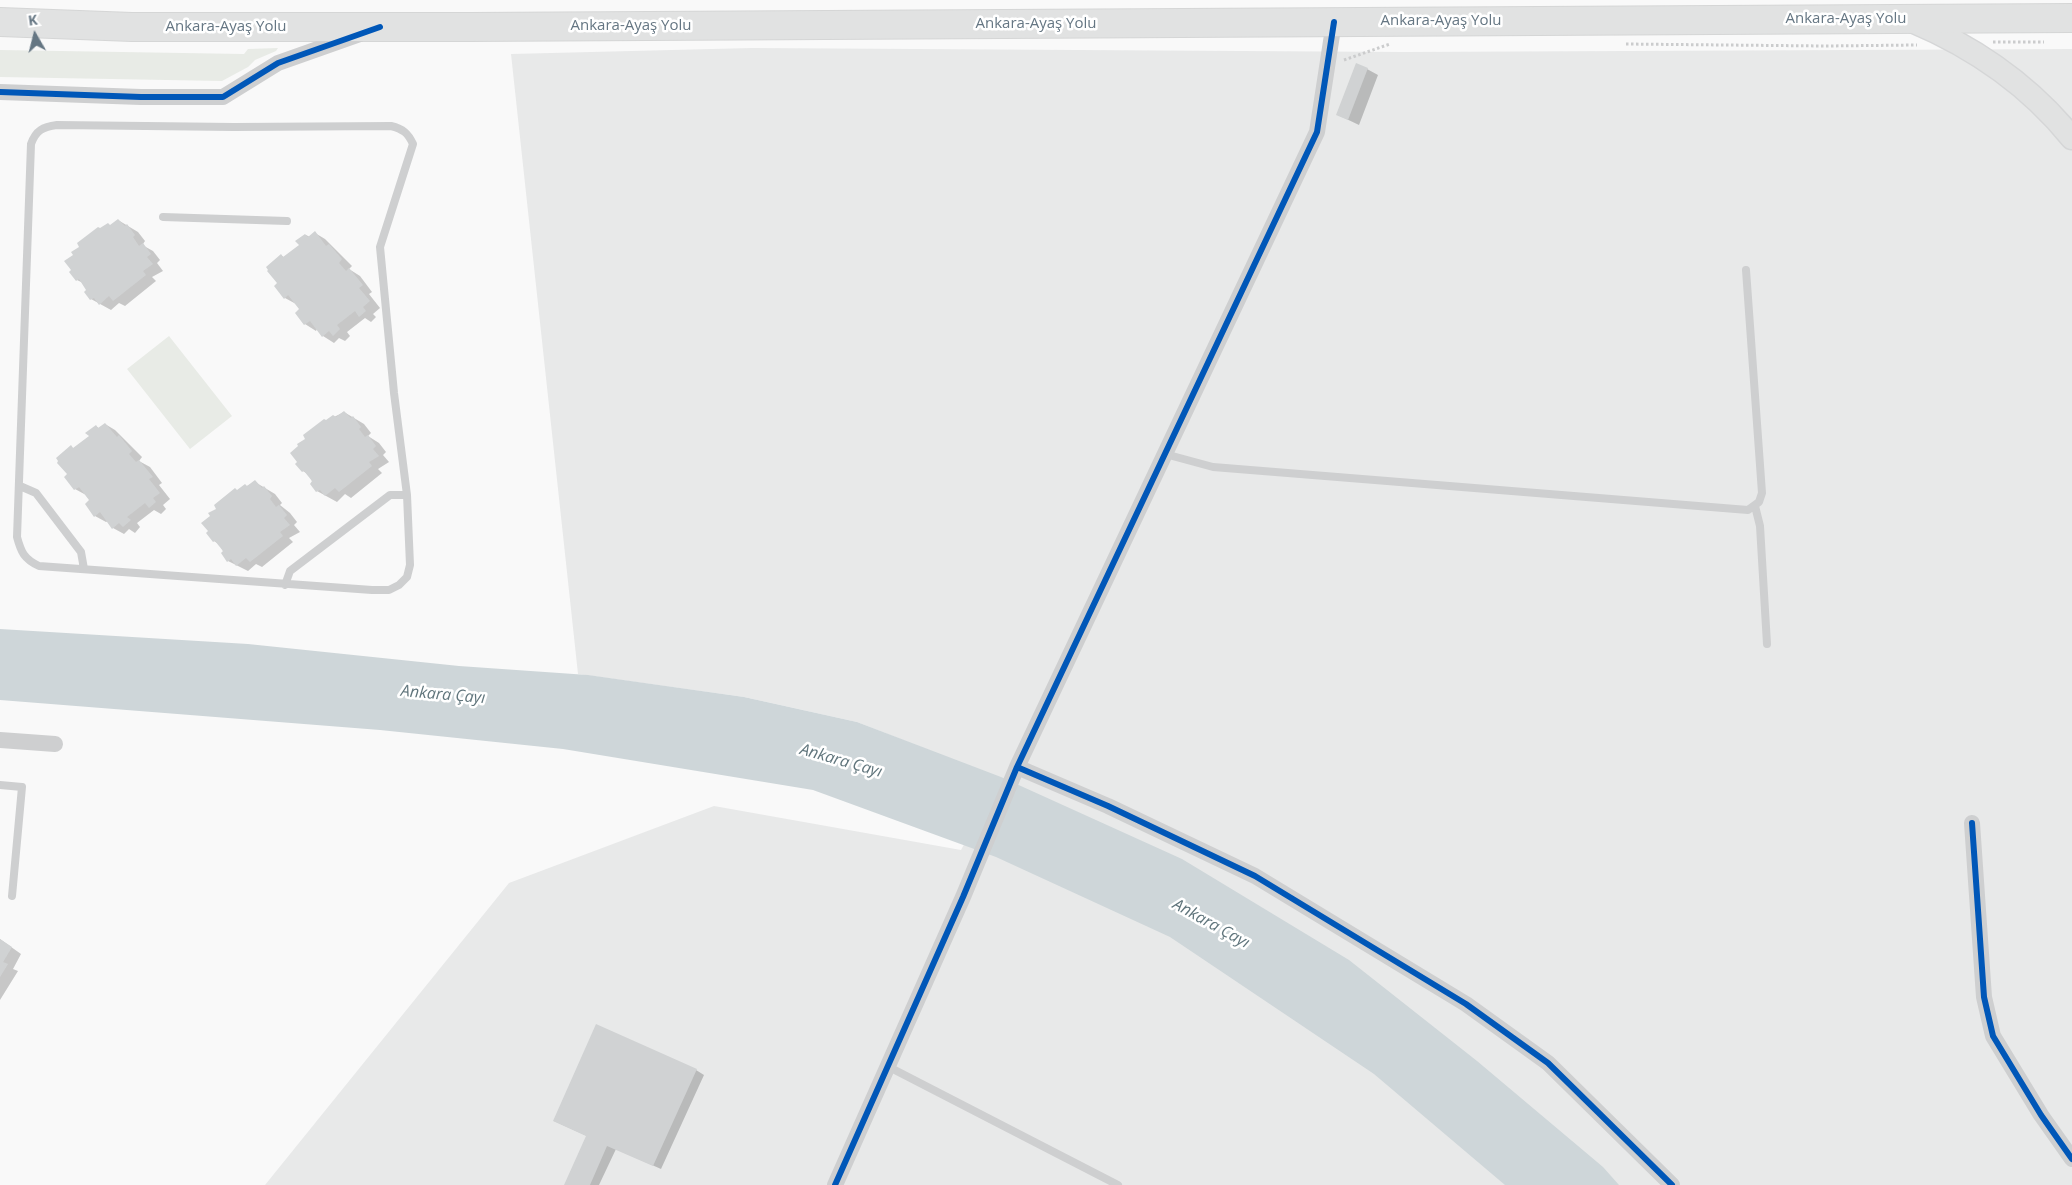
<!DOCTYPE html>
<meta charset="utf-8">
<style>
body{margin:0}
#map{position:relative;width:2072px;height:1185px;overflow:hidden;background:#f9f9f9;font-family:"Open Sans",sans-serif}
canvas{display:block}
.north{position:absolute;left:10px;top:10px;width:50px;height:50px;-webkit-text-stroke:4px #fff;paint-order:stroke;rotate:352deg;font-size:14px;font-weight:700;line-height:20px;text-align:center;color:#657683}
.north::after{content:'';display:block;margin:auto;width:18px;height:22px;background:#657683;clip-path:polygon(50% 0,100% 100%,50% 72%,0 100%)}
</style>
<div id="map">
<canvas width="2072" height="1185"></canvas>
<div class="north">K</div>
</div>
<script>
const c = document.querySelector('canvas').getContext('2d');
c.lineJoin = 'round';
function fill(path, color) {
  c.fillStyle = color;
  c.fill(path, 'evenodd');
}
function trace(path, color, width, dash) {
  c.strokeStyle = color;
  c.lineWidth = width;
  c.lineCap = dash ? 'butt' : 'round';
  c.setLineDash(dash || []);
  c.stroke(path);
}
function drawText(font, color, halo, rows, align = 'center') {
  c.font = font + ' "Open Sans",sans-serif';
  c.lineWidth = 5;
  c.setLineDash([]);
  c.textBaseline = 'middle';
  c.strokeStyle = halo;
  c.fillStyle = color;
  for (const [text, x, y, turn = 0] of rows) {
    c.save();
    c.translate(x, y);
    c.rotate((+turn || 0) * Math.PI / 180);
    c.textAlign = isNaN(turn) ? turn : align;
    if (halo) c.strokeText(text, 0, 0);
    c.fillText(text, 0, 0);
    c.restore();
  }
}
fill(new Path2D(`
 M752 48 1404 52 2072 49V1185H265L509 883 714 806 961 850 1000 778 857 722 744 697 578 674 511 54Z`), '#e8e9e9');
fill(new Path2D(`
 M278 48 276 51 255 60 248 67 222 81 0 77V50L244 54 248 49Z
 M169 336 232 416 190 449 127 369Z`), '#e8ebe6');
fill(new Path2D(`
 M0 629 248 644 459 666 588 675 744 697 857 722 1001 777 1182 859 1349 960 1477 1061 1603 1167 1619 1185H1505L1374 1074 1170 937 996 857 813 790 563 749 380 730 0 700Z`), '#ced6d9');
fill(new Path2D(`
 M1367 69 1378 75 1359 125 1338 115Z
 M118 220 138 232 145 241 143 244 144 246 153 251 160 260 157 263 163 271 152 277 156 281 125 306 119 303 111 310 91 299 85 292 88 290 83 283 77 280 110 226Z
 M315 233 325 239 352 266 349 269 360 276 372 292 369 294 380 308 373 314 376 317 371 322 365 318 347 332 350 336 345 341 339 338 334 343 323 336 317 329 316 331 305 324 296 313 300 309 296 304 285 298 279 283 281 255 285 258 300 245 306 235 310 237Z
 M344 412 364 424 371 433 368 436 379 443 386 452 383 455 389 462 378 469 382 473 351 498 345 494 337 502 317 491 309 475 303 471 307 439 326 421Z
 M105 424 115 430 142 457 139 461 150 467 162 483 159 485 170 499 163 505 166 509 161 514 154 510 137 523 140 527 135 533 129 529 124 534 113 528 108 521 106 522 95 516 90 501 86 495 75 489 69 474 71 447 75 449 91 436 96 426 100 429Z
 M255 482 275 494 282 503 280 505 290 513 297 522 294 525 300 532 289 538 293 542 262 567 256 564 248 571 228 561 220 545 214 541 218 509 237 491Z
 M0 939 21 954 13 969 18 971 0 1000Z
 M696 1070 704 1075 661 1169 616 1149 599 1185H565L587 1136 554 1121Z`), '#0003');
fill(new Path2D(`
 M1356 63 1368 68 1348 120 1336 115Z
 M118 219 125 226 127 224 135 235 133 237 139 246 143 243 151 254 147 257 153 264 143 271 146 275 113 301 109 296 99 305 94 298 90 300 84 292 86 290 79 279 76 281 69 272 71 270 64 261 73 255 71 252 79 247 77 243 98 227 100 228 108 223 110 225Z
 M315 231 326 246 329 244 342 259 339 263 346 271 349 268 363 285 359 288 370 301 363 307 366 311 359 317 355 311 337 325 340 329 333 336 329 331 322 337 310 321 304 325 295 313 299 309 288 295 284 299 274 286 277 283 267 271 268 270 266 267 281 254 283 257 299 245 295 241 305 234 308 237Z
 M344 411 351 418 353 416 361 427 359 429 365 437 368 435 376 446 373 449 379 456 369 462 372 466 339 492 335 488 325 496 320 490 316 492 310 484 312 481 304 471 302 472 295 464 297 462 290 453 298 446 297 444 305 439 303 435 324 419 326 420 333 415 336 417Z
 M105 423 117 437 119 435 132 451 129 454 136 462 139 460 153 477 149 479 160 493 153 498 156 502 149 508 145 503 127 517 131 520 123 527 119 523 112 529 100 512 94 517 85 504 89 500 79 487 74 490 64 477 67 474 57 463 58 461 56 458 71 445 73 448 89 436 85 433 96 425 98 428Z
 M255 480 262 488 264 486 272 496 270 499 276 507 279 505 287 515 284 518 290 525 280 532 283 536 250 562 246 558 236 566 231 559 227 562 221 553 223 551 215 541 213 542 206 533 208 531 201 523 210 516 208 513 216 509 214 505 235 488 237 490 245 484 247 486Z
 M0 939 12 947 3 962 8 964 0 977Z
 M596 1024 697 1069 653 1166 607 1146 590 1185H564L586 1136 553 1121Z`), '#d0d2d3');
const secondary = new Path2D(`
 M1912 21C1974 47 2029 85 2072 138`);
const highway = new Path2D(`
 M0 22 132 27H470L2072 18`);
trace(secondary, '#d5d6d7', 25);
trace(highway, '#d5d6d6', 30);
trace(new Path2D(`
 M1993 42H2044
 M1626 44 1825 46 1917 45
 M1344 60 1390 44`), '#cbcccd', 3, [2.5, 2.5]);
trace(new Path2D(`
 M57 125 234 127 391 126C403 129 408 133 413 144L380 247 394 393 407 495 410 565 407 577 399 585 389 590H372L39 566C24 559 21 552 17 537L31 144C36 130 43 127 57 125Z
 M163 217 287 221
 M1165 454 1213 467 1748 510 1759 502 1762 493 1746 270
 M20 486 36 493 81 552 84 569
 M1755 506 1760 526 1767 644
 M285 585 290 571 390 495H407
 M0 785 22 787 12 896
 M887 1066 1118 1185`), '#cecfd0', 8);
trace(new Path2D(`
 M0 92 141 97H223L278 63 360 34
 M0 740 55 744
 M1017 767 1108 806 1255 876 1466 1004 1548 1063 1672 1185
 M1972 823 1984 997 1993 1036 2041 1115 2072 1159
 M835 1185 963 897 1017 767 1317 132 1334 22`), '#cecfd0', 16);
trace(secondary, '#e1e2e2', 22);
trace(highway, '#e1e2e2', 28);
trace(new Path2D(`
 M0 92 141 97H223L278 63 380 27
 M1017 767 1108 806 1255 876 1466 1004 1548 1063 1672 1185
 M1972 823 1984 997 1993 1036 2041 1115 2072 1159
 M835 1185 963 897 1017 767 1317 132 1334 22`), '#0057b8', 6);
drawText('15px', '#657683', '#fff', [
 ["Ankara-Ayaş Yolu",1846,19],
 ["Ankara-Ayaş Yolu",1441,21],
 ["Ankara-Ayaş Yolu",1036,24],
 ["Ankara-Ayaş Yolu",631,26],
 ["Ankara-Ayaş Yolu",226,27]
]);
drawText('italic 16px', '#60757c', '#fff', [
 ["Ankara Çayı",443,695,5],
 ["Ankara Çayı",841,761,16],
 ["Ankara Çayı",1211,924,29]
]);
</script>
